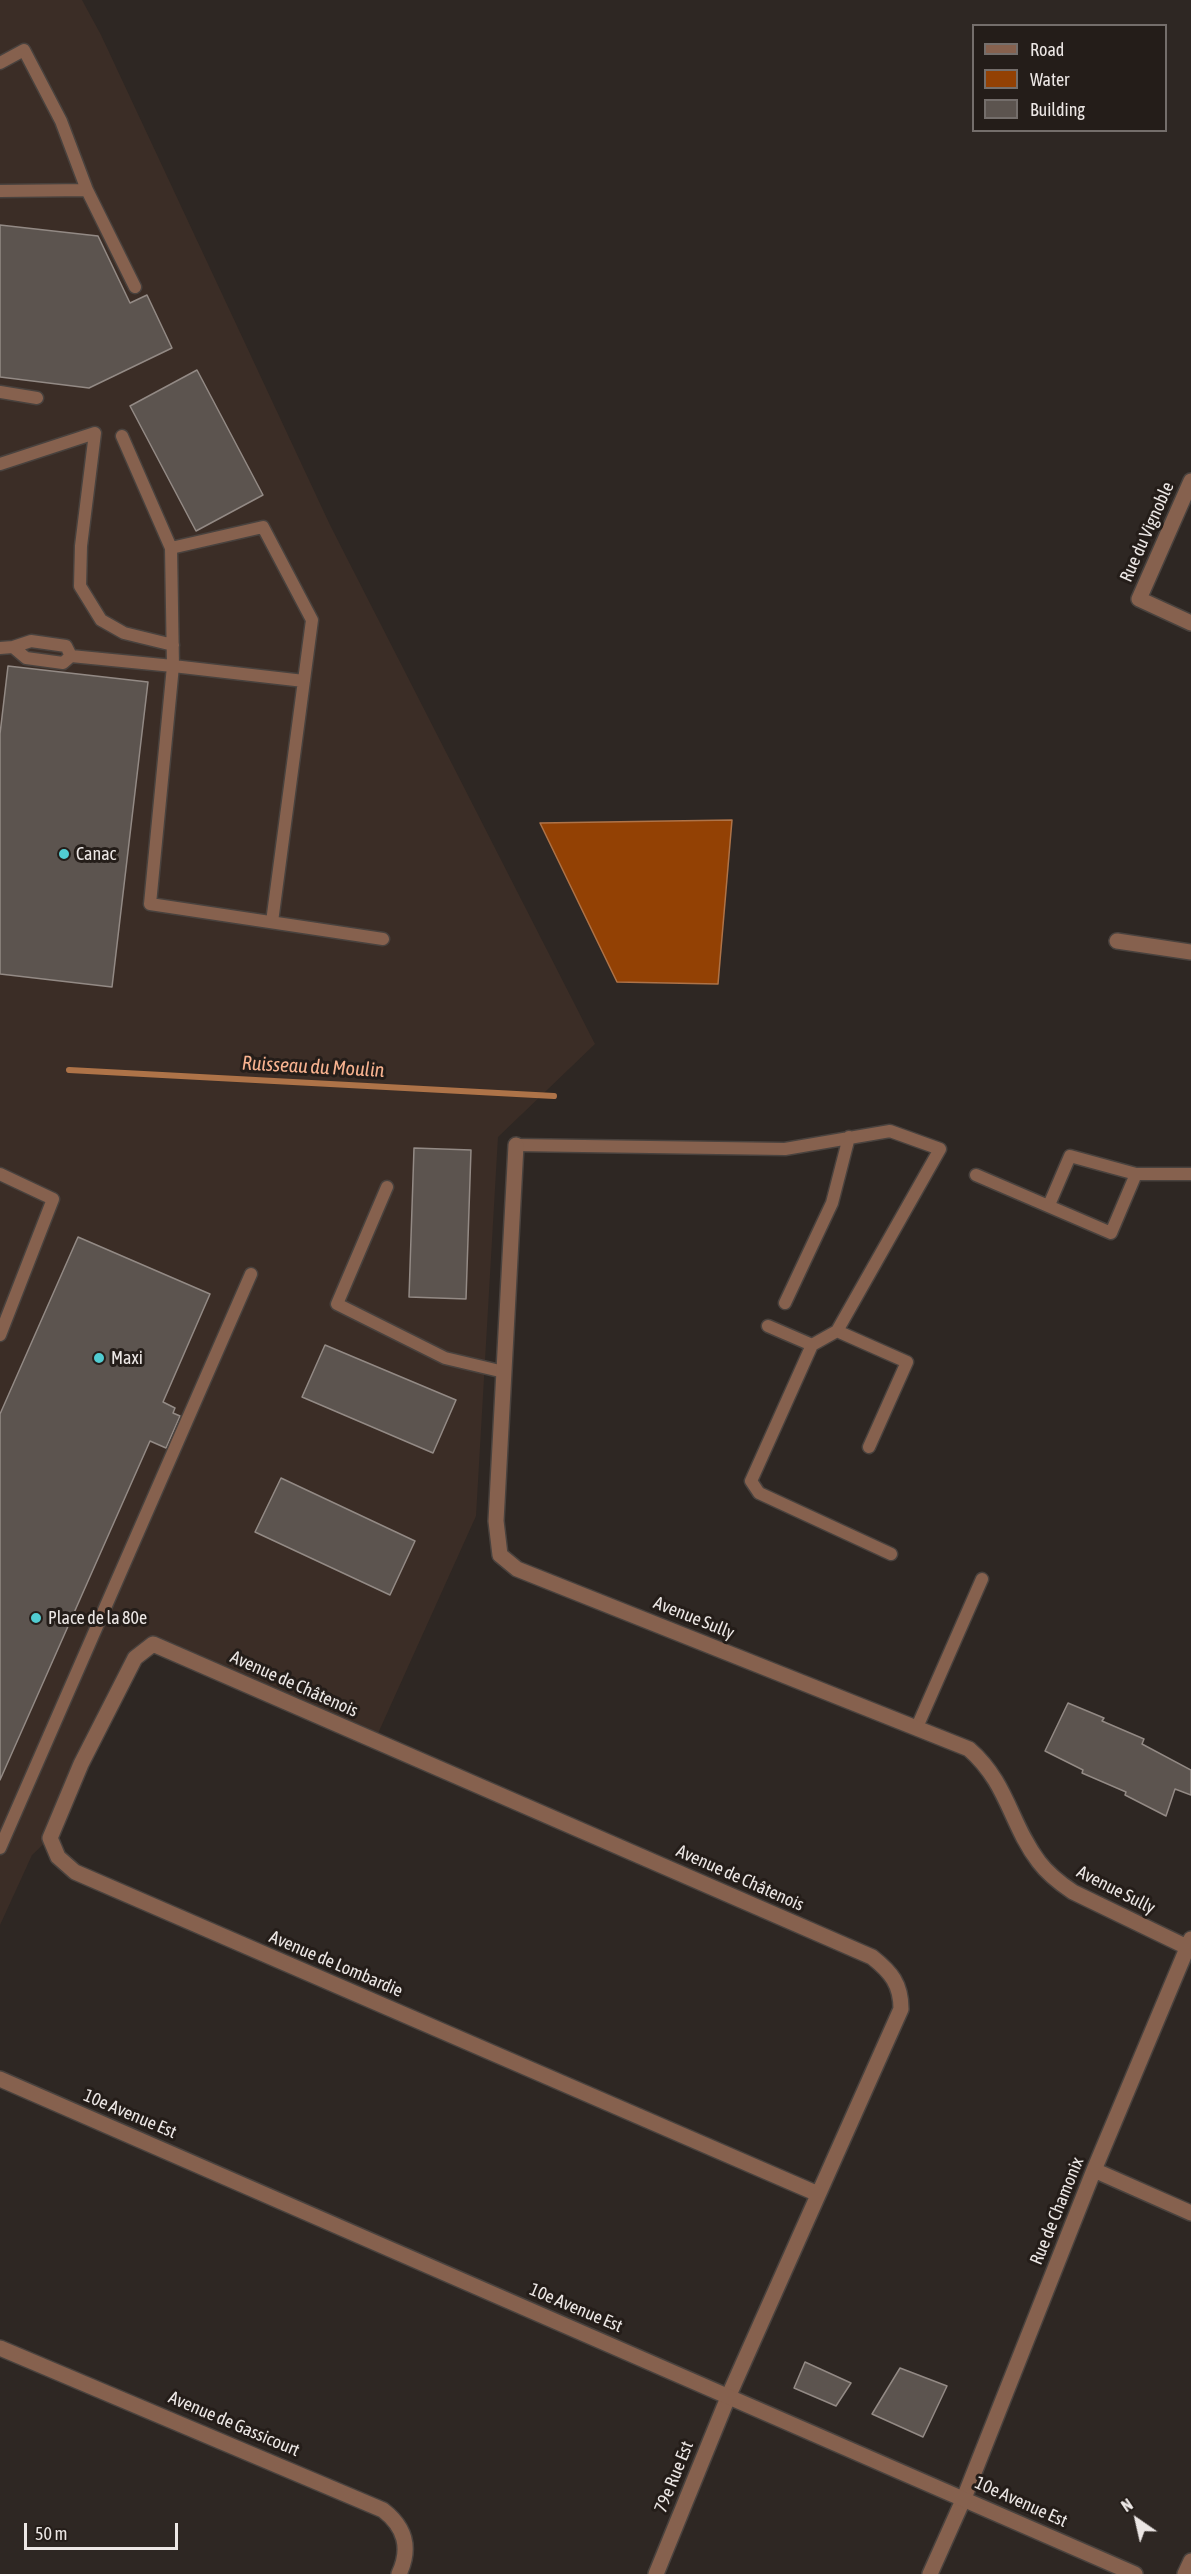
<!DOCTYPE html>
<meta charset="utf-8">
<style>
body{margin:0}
#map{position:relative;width:1191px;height:2574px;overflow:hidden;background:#2e2723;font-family:"Asap Condensed",sans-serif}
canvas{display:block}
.legend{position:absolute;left:972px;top:24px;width:195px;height:108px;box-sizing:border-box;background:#241d19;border:2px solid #746e6b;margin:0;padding:8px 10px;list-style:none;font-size:18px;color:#ece7e5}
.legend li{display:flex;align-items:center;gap:12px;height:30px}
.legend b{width:30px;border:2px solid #746e6b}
.north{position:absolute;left:1107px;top:2490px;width:60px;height:60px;-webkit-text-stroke:4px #241d19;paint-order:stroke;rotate:326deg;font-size:16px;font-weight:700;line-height:24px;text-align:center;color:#ece7e5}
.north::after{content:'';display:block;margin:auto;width:21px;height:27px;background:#ece7e5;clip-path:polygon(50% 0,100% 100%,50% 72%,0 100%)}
.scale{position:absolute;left:24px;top:2523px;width:154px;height:27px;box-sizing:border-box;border:3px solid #ece7e5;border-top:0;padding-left:8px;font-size:18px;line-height:21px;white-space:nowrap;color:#ece7e5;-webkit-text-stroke:4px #241d19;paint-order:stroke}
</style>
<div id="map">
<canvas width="1191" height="2574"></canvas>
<ul class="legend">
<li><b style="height:8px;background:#86614e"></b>Road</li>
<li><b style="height:16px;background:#934104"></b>Water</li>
<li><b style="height:16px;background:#5c544f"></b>Building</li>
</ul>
<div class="north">N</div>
<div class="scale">50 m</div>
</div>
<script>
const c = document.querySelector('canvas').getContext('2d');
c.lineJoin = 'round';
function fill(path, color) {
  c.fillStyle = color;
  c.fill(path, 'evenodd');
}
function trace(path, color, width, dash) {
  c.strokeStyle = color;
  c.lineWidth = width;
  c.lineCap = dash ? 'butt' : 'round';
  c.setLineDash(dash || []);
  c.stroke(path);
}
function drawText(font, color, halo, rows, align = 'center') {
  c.font = font + ' "Asap Condensed",sans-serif';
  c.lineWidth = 6;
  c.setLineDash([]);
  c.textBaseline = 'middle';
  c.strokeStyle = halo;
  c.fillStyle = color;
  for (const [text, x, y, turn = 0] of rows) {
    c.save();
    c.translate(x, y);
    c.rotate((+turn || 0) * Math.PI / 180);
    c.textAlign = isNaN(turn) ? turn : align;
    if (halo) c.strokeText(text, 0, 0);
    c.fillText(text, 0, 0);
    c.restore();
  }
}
fill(new Path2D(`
 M0 0H82L101 35 330 525 595 1044 498 1137 476 1516 375 1740 164 1648 135 1658 50 1838 32 1855 0 1925Z`), '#3b2d26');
const water = new Path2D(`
 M732 820 718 984 617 982 540 823Z`);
fill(water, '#934104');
trace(water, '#ae7348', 1.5);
trace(new Path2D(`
 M69 1070 554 1096`), '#ae7348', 6);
const building = new Path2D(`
 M0 225 98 236 130 303 147 295 172 348 89 388 0 377Z
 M197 370 263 495 196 531 130 406Z
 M8 666 148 682 112 987 0 974V734Z
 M414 1148 471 1150 466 1299 409 1297Z
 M78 1237 210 1294 163 1402 175 1408 173 1413 180 1416 166 1448 150 1441 0 1780V1414Z
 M325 1345 456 1400 433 1453 302 1397Z
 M281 1478 415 1541 390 1595 255 1532Z
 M1068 1703 1104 1718 1102 1721 1144 1739 1142 1744 1191 1770V1795L1175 1789 1166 1816 1125 1795 1126 1792 1082 1773 1083 1770 1045 1751Z
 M805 2362 851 2383 836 2406 794 2388Z
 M900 2368 947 2386 923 2437 872 2414Z`);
fill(building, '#5c544f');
trace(building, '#938a85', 1.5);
const service = new Path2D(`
 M0 63 24 50 61 121 87 190 0 191
 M87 190 135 287
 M0 392 37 398
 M122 436 171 548
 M0 464 95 433 81 546 80 586 101 620 124 633 173 645
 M13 647 26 658 63 663 71 656 173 666 150 904 383 939
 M0 648 13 647 31 641 66 646 71 656
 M272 922 312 620 263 527 171 548 173 666 304 681
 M516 1145 785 1149 890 1131 940 1149 837 1331 812 1345 751 1481 759 1493 891 1554
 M0 1174 53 1199 0 1335
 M976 1175 1111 1233 1136 1174H1191
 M387 1187 337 1304 445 1358 504 1372
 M1049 1205 1070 1156 1136 1174
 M785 1303 832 1203 849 1137
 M768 1326 812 1345
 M837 1331 907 1362 869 1447
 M917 1727 982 1579
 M0 1848 251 1274`);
const minor = new Path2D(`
 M1191 481 1139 599 1191 623
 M1117 941 1191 952
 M516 1145 496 1521 500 1555 517 1569 969 1749C1008 1783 1010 1824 1039 1862 1048 1874 1061 1884 1073 1892L1191 1949
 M1094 2170 1191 2213
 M0 2348 383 2510C405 2527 411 2548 399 2574
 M656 2574 729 2395 901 2009C901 1984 891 1972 872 1957L153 1644 135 1658 81 1764 50 1838 58 1857 75 1872 818 2194
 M930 2574 964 2498 1094 2170 1191 1939
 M1185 2574 1191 2561`);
const tertiary = new Path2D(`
 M0 2079 1135 2574`);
trace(service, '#49423e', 15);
trace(minor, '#49423e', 18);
trace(tertiary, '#49423e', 18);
trace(service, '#86614e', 12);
trace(minor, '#86614e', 15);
trace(tertiary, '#86614e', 15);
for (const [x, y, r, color] of [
 [64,854,6,"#51ccd1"],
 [99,1358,6,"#51ccd1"],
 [36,1618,6,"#51ccd1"]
]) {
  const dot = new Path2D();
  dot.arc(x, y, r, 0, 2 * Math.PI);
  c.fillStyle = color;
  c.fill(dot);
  trace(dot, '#241d19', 2);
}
drawText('18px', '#ece7e5', '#241d19', [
 ["Rue du Vignoble",1147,532,-66],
 ["Avenue Sully",694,1618,22],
 ["Avenue de Châtenois",294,1684,24],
 ["Avenue de Châtenois",740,1878,24],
 ["Avenue Sully",1116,1890,27],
 ["Avenue de Lombardie",336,1964,23],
 ["10e Avenue Est",130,2114,23],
 ["Rue de Chamonix",1057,2211,-68],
 ["10e Avenue Est",576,2308,23],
 ["Avenue de Gassicourt",234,2424,23],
 ["79e Rue Est",674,2477,-68],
 ["10e Avenue Est",1021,2502,24]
]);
drawText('18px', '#ece7e5', '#241d19', [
 ["Canac",76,854],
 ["Maxi",111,1358],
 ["Place de la 80e",48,1618]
], 'left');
drawText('italic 20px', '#f7b28f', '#241d19', [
 ["Ruisseau du Moulin",313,1067,3]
]);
</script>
